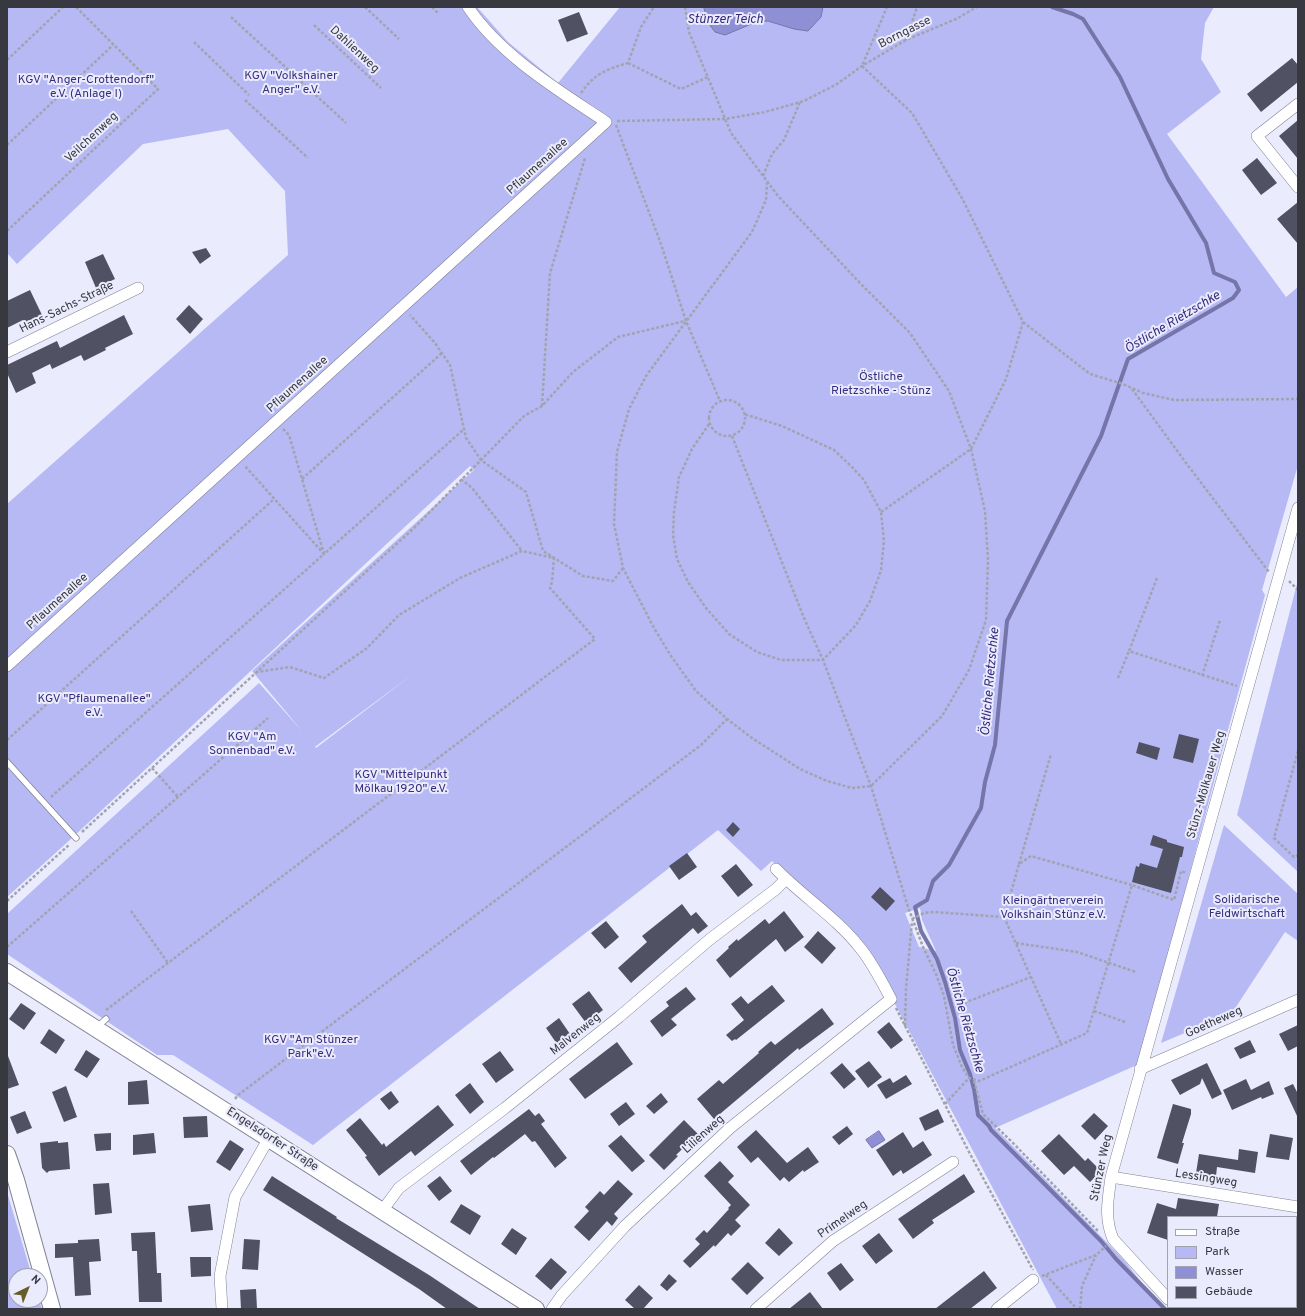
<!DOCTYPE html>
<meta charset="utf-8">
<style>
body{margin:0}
#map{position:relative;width:1305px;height:1316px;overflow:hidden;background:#eaebfc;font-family:Overpass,sans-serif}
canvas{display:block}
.frame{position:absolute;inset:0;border:8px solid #373840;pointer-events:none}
.legend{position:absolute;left:1167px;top:1216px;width:130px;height:92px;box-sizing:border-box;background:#eaebfc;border:1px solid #a2a3b1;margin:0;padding:5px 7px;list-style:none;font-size:12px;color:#373840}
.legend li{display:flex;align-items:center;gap:8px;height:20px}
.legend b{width:20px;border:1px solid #a2a3b1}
.north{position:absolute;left:8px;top:1268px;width:40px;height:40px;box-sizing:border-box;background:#eaebfc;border:1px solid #a2a3b1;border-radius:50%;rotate:43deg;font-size:11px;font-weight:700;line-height:16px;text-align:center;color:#373840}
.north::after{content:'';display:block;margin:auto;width:14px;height:18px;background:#645e2b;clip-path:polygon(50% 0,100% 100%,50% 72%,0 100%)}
</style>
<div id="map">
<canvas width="1305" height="1316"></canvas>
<div class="frame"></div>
<ul class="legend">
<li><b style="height:5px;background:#fff"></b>Straße</li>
<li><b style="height:11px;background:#b7b9f5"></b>Park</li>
<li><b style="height:11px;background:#8f8fd6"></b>Wasser</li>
<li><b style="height:11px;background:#505162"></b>Gebäude</li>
</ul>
<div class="north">N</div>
</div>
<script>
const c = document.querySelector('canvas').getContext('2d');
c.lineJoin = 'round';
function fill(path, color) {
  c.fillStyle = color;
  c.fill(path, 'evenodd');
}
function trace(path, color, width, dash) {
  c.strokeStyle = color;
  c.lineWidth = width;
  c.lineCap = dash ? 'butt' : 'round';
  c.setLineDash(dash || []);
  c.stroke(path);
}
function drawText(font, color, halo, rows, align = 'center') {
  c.font = font + ' Overpass,sans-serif';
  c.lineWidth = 4;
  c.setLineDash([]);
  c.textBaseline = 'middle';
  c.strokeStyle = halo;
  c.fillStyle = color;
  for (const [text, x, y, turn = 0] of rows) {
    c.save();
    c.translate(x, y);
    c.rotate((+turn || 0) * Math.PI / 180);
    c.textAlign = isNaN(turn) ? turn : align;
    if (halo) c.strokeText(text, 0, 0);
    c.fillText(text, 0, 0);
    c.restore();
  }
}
fill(new Path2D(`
 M7 7H477L508 42 558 83 620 7H1214L1205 23 1201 59 1221 92 1167 134 1286 297 1298 287V465L1262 590 1265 595 1223 748 1139 1064 995 1128 1124 1260 1162 1309H1057L862 942 792 880 772 861 761 871 718 830 313 1145 173 1055H157L7 954V914L259 683 302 731 252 671 474 470 470 466 72 838 7 897V504L288 255 285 191 228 129 143 144 17 264 7 253ZM413 674 316 748 315 747 316 746ZM920 908 922 920 936 951 919 947 905 913Z
 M1298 580V872L1237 815Z
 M1224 825 1298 894V941L1285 932 1232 1013 1161 1043Z
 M7 1192 32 1276H16V1300H39L42 1309H7Z`), '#b7b9f5');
const water = new Path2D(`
 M704 7H823L821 17 808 31 794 29 768 21 756 22 725 35 715 32 709 24Z
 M879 1131 885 1140 872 1148 866 1140Z`);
fill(water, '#8f8fd6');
trace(water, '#7575a9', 1);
trace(new Path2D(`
 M1052 7 1073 14 1083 19 1120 77 1168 179 1206 243 1214 273 1235 282 1239 290 1233 298 1128 359 1101 436 1007 621 995 745 985 782 981 808 949 865 933 881 927 900 915 907 921 931 937 959 945 982 955 1018 960 1050 970 1074 974 1089 978 1115 989 1126 991 1130 1101 1241 1116 1259 1165 1309`), '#7575a9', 4);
fill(new Path2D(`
 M579 12 588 34 567 42 558 20Z
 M1292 58 1298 65V82L1261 112 1247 94Z
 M1298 120V159L1279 136Z
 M1257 158 1277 183 1261 195 1242 170Z
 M1298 202V244L1277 219Z
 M206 248 211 256 200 264 192 252Z
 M103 254 115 279 96 288 85 262Z
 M30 290 42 315 25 324 23 320 7 328V301Z
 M189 305 203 319 190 334 176 319Z
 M124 315 133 334 105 348 106 350 84 361 81 355 52 369 50 364 32 373 36 383 16 393 7 373V365L57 341 60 348Z
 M1179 734 1199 739 1193 763 1173 758Z
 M1139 742 1160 748 1157 760 1136 753Z
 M733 822 740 829 733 837 726 830Z
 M1153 835 1167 840V842L1184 847 1182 857H1180L1171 893 1132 882 1136 866 1139 867 1140 863 1157 868 1163 849 1150 845Z
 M687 853 697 867 679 880 669 866Z
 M736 864 753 885 738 897 721 876Z
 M880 887 895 901 886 911 871 897Z
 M682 904 691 916 696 912 708 926 698 934 693 928 631 983 618 968 647 942 642 936Z
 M784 911 804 937 785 952 776 939 730 978 716 960 729 948 728 947 737 939 738 941 765 919 769 924Z
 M606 921 619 937 605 949 591 933Z
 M818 931 836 948 822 964 804 947Z
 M772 985 785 1001 736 1040 735 1039 732 1041 726 1035 744 1020 731 1004 741 996 748 1004Z
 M686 987 696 999 671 1019 677 1025 662 1037 650 1021 669 1006 666 1002Z
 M589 991 603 1010 586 1023 572 1004Z
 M21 1003 36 1013 24 1030 9 1019Z
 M822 1008 834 1024 799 1050 798 1048 714 1119 697 1099 719 1080 723 1084 759 1053 758 1052 771 1041 775 1045Z
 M559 1018 570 1034 557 1044 546 1028Z
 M889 1022 903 1040 891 1049 877 1032Z
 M1298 1025V1046L1288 1051 1279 1034Z
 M49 1029 65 1040 56 1054 40 1043Z
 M1250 1040 1256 1052 1240 1059 1234 1048Z
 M617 1042 633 1064 585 1099 569 1079Z
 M86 1050 100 1059 87 1078 74 1070Z
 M500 1051 514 1070 496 1083 482 1064Z
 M7 1056H8L19 1085 7 1089Z
 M869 1061 882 1077 868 1088 855 1071Z
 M842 1063 856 1079 844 1089 830 1073Z
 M1207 1063 1222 1094 1212 1099 1202 1078 1200 1084 1180 1095 1171 1080Z
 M906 1075 912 1084 886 1099 877 1085 890 1078 893 1083Z
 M1246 1079 1251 1090 1269 1081 1274 1094 1262 1099 1261 1097 1232 1110 1223 1090Z
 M147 1080 149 1104 128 1105V1082Z
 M470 1083 484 1102 470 1114 455 1095Z
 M1293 1084 1298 1094V1118L1284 1088Z
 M66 1086 77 1117 64 1122 52 1092Z
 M391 1091 399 1102 389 1110 380 1099Z
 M661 1093 668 1102 654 1114 646 1106Z
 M626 1102 635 1114 619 1126 610 1114Z
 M1173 1104 1191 1109V1114L1182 1143H1184L1178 1164 1157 1158Z
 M438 1105 454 1125 415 1156 411 1151 379 1176 365 1157 367 1156 346 1130 360 1118 382 1145 384 1143 386 1147Z
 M529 1109 535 1116 539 1113 545 1121 541 1124 567 1158 555 1168 535 1141 532 1142 525 1134 494 1158 493 1157 471 1175 460 1161Z
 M938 1109 944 1122 925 1131 919 1118Z
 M25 1111 32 1128 17 1134 10 1117Z
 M1094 1113 1108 1126 1095 1140 1081 1126Z
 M207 1116 208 1137 184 1138 183 1117Z
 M684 1120 698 1134 676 1155 678 1156 664 1170 649 1155Z
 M847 1126 853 1134 839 1145 832 1137Z
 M756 1130 787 1163 808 1147 819 1162 804 1172 803 1170 789 1182 784 1177 780 1181 758 1157 751 1163 737 1147Z
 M903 1132 913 1148 923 1141 932 1155 903 1174 901 1170 893 1176 876 1150Z
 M111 1133V1150L96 1151 94 1134Z
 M154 1133 156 1153 133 1155V1135Z
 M1059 1134 1085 1161 1088 1158 1101 1171 1090 1182 1074 1166 1064 1175 1041 1151Z
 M1270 1134 1293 1138 1289 1160 1266 1157Z
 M621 1135 645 1161 632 1172 608 1146Z
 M230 1140 244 1149 230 1171 216 1162Z
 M58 1141V1143L68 1142 70 1169 49 1171 47 1173 42 1168 40 1143Z
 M1239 1149 1258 1152 1255 1173 1217 1167 1216 1176 1196 1173 1199 1154 1238 1160Z
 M720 1161 734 1176 728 1182 750 1205 735 1220 741 1226 731 1236 728 1233 715 1247 714 1245 690 1268 683 1261 700 1244 695 1239 704 1230 707 1233 729 1209 728 1208 731 1205 704 1176Z
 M964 1174 975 1192 932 1220 934 1223 913 1239 898 1219Z
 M272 1176 337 1217 336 1218 429 1275 480 1309H447L419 1289 263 1190Z
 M440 1176 452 1191 439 1201 427 1186Z
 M618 1180 633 1194 614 1214 618 1218 612 1226 607 1221 589 1241 574 1227 589 1211 585 1207 600 1191 604 1195Z
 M109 1183 112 1213 95 1215 93 1184Z
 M1178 1198 1219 1204 1217 1217H1168V1240L1147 1233 1157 1203 1176 1209Z
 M210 1204 213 1230 191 1232 188 1206Z
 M461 1204 481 1216 470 1235 450 1222Z
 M512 1228 527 1238 516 1255 501 1244Z
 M779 1228 793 1243 779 1256 765 1243Z
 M155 1232 157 1273H161L162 1302H139L137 1251H132L131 1233Z
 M879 1233 893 1251 876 1264 862 1246Z
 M99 1239 101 1261 89 1262 91 1295 75 1296 73 1257 55 1258V1244L78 1243V1240Z
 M244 1239 260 1240 258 1270 242 1269Z
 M190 1257H211V1276L191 1277Z
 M551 1258 567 1272 551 1290 535 1276Z
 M748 1262 764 1278 747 1295 731 1279Z
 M841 1263 854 1280 840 1291 827 1273Z
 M984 1271 997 1288 970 1309H935Z
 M669 1274 677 1281 667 1291 660 1285Z
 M639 1285 653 1298 643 1309H635L625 1300Z
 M256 1289 257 1309H241L240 1290Z
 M810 1292 823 1309H789Z`), '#505162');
const lane = new Path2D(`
 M7 762 76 838
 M96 1028 106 1019`);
const street = new Path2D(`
 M1298 104 1257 136 1298 187
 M7 352 138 288
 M7 666 606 122C558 90 500 55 468 7
 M1140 1069 1298 1000
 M1111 1177 1298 1207
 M382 1211 399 1188 505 1108 619 1017 709 940 776 889 786 879
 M1168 1299 1113 1239C1104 1217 1108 1200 1111 1177L1298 508
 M1175 1307 1177 1309
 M222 1309 220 1276 235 1197 269 1138
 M552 1309 562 1295 625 1226 730 1128 891 999C882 982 873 964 861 949 837 918 803 897 776 869
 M756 1309 833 1241 953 1162
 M997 1309 1033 1280`);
const secondary = new Path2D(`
 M7 972 536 1309
 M7 1154 16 1180 52 1309`);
trace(lane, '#808194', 7);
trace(street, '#808194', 12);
trace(secondary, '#808194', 18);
trace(new Path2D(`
 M365 7 399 39
 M432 7 438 13
 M685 7 689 32 731 133 778 196 859 282 910 333 949 391 971 449 985 511 988 560 986 620 969 670 942 716 871 786 852 788 827 781 800 769 752 738 727 719 696 691 671 656 654 628 623 568 614 524 617 452 629 409 646 376 752 232 766 200 767 183
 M231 17 346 123
 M314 25 381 88
 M906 40 917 7
 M194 42 249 95
 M7 60 63 7
 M628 63 681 89 708 77
 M581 93C594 74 607 69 628 63L641 27 654 7
 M245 100 308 158
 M617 121 725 119 765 112 804 101 837 84 862 66 906 40 956 19 977 7
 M616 125 661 244 686 321 720 401
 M7 145 113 45
 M763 176 772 154 784 140 800 102
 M7 231 158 89 76 7
 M1023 322 1090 374 1123 384 1143 393 1174 400 1298 399
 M1132 389 1189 467 1269 572
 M709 418a18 18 0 1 1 36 0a18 18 0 1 1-36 0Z
 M542 406 550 273 585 158
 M709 424 692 449 679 477 674 512 673 535 677 559 688 582 706 608 729 634 757 652 781 660H823L856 625 870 601 881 570 884 541 881 512 864 480 851 466 834 450 782 426 744 414
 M283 429 289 435 324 554 463 430
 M732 436 804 618 823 660 871 786 908 907 923 947 936 974 944 996 953 1045 962 1067 969 1078 979 1081 1087 1033 1132 885 1174 900 1181 871 1186 873
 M302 479 442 353
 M461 479 472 488 522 551
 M881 512 971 449 1006 379 1023 322 962 198 912 113 862 66 887 7
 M623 568 613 581 583 576 543 551 526 492 481 460 524 416 542 406 573 372 618 337 685 321
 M1157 578 1129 651 1237 686
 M1289 581 1298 590
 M1202 676 1220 620
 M1118 678 1129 651
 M7 740 274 499
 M1298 751 1274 838 1294 857 1298 855
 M152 768 178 797
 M51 797 324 554 244 465
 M82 832 414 528 481 460 466 438 450 365 435 343 410 315
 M1019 864 1051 754
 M7 901 70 844
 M131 911 168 963
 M1004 917 1061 1044
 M912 919 924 913 934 912 1004 917 1019 864 1031 856 1132 885
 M1016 943 1077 952 1136 972
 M7 947 268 718
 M964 1003 1031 977
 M896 1008 969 1152 1033 1270
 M106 1010 595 639 550 588 552 582 554 558 522 551 460 578 399 615 367 648 324 678 290 667 257 672
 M1094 1011 1125 1022
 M905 1026 906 989 912 921
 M974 1081 983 1114 1012 1142 1099 1232
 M235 1099 238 1095 701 745 727 719
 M945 1104 969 1078
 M1046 1275 1077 1309
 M1042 1276 1096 1255 1106 1246
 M1080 1309 1082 1286 1096 1255`), '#a2a3b0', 2.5, [3, 2]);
trace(lane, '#fff', 5.5);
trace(street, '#fff', 11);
trace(secondary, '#fff', 16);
drawText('12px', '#373840', '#eaebfc', [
 ["Borngasse",905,33,-27],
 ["Dahlienweg",354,50,43],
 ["Veilchenweg",92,138,-43],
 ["Pflaumenallee",538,167,-42],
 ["Hans-Sachs-Straße",67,308,-26],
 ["Pflaumenallee",298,385,-42],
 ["Pflaumenallee",58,602,-42],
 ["Stünz-Mölkauer Weg",1207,785,-74],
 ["Goetheweg",1214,1023,-24],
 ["Malvenweg",576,1035,-38],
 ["Lilienweg",704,1135,-42],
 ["Engelsdorfer Straße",272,1140,33],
 ["Stünzer Weg",1102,1168,-78],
 ["Lessingweg",1206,1179,9],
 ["Primelweg",843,1220,-35]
]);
drawText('12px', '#372d80', '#eaebfc', [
 ["KGV \"Volkshainer",291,77],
 ["Anger\" e.V.",291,91],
 ["KGV \"Anger-Crottendorf\"",86,81],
 ["e.V. (Anlage I)",86,95],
 ["Östliche",881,378],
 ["Rietzschke - Stünz",881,392],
 ["KGV \"Pflaumenallee\"",94,700],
 ["e.V.",94,714],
 ["KGV \"Am",252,738],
 ["Sonnenbad\" e.V.",252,752],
 ["KGV \"Mittelpunkt",401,776],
 ["Mölkau 1920\" e.V.",401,790],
 ["Solidarische",1247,901],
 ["Feldwirtschaft",1247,915],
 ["Kleingärtnerverein",1053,902],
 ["Volkshain Stünz e.V.",1053,916],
 ["KGV \"Am Stünzer",311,1041],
 ["Park\"e.V.",311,1055]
]);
drawText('italic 13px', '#362c7e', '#eaebfc', [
 ["Stünzer Teich",725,20],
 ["Östliche Rietzschke",1173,323,-31],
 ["Östliche Rietzschke",991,682,-85],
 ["Östliche Rietzschke",964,1020,74]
]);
</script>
